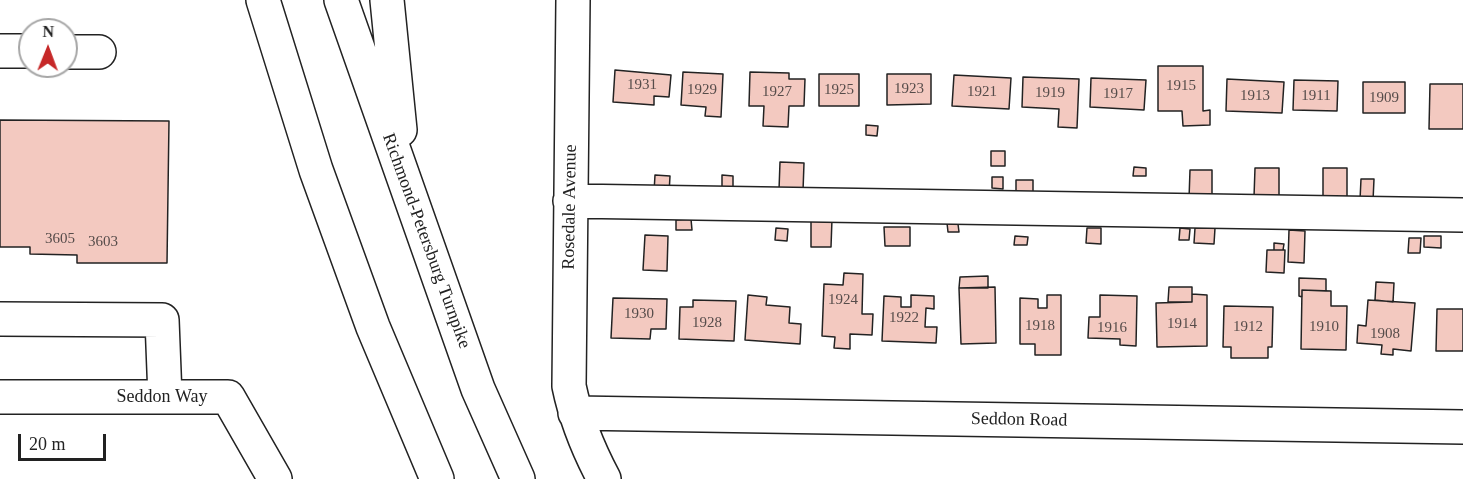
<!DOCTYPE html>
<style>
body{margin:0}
#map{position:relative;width:1463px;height:479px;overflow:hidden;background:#fff;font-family:Georgia,serif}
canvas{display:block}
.north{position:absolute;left:18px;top:18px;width:60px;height:60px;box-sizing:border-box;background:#fff;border:2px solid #a7a7a7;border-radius:50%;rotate:1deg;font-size:16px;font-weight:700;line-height:24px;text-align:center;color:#222}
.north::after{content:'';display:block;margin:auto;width:21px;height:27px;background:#c62828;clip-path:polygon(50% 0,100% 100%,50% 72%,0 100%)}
.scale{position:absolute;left:18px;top:434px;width:88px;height:27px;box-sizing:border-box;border:3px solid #222;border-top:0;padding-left:8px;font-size:18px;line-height:21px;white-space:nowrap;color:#222;-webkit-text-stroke:4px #fff;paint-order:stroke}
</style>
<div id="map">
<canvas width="1463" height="479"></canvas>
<div class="north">N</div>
<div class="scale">20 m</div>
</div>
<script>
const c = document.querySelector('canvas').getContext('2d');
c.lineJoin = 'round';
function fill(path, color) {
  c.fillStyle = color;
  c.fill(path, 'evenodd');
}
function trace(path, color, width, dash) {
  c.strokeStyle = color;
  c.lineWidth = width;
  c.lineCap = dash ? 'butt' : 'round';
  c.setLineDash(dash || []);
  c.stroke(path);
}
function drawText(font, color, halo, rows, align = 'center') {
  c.font = font + ' Georgia,serif';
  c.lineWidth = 4.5;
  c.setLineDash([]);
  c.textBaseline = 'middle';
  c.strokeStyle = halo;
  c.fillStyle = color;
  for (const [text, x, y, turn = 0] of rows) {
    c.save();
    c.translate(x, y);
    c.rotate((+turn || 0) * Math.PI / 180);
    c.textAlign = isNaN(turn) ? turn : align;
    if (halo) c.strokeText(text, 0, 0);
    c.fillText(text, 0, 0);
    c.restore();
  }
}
const building = new Path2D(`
 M1158 66H1203V111L1210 110V125L1183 126 1182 111H1158Z
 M615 70 671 75 669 97 654 96V105L613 102Z
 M683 72 723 74 721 117 705 116 706 107 681 105Z
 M750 72 789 73V79H805L804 106H789L788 127 763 126 764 106H749Z
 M819 74H859V106H819Z
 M887 74H931V104L887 105Z
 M954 75 1011 78 1009 109 952 106Z
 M1023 77 1079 79 1077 128 1058 127 1059 109 1022 107Z
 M1091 78 1146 80 1144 110 1090 107Z
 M1227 79 1284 82 1282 113 1226 111Z
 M1294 80 1338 81 1337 111 1293 110Z
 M1363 82H1405V113H1363Z
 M1430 84H1463V129H1429Z
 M0 120 169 121 167 263H77V255L30 254V247H0Z
 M866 125 878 126 877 136 866 135Z
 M991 151H1005V166H991Z
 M780 162 804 163 803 191 779 190Z
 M1134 167 1146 168V176H1133Z
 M1255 168H1279V197H1254Z
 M1323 168H1347V197H1323Z
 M1190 170H1212V200L1189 199Z
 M655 175 670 176 669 194 654 192Z
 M722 175 733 176V187H722Z
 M992 177H1003V189L992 188Z
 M1361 179H1374L1373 201 1360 200Z
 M1016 180H1033V197L1016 196Z
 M811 218 832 219 831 247H811Z
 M691 219 692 230H676V220Z
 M947 223 958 224 959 232H948Z
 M884 227H910V246H885Z
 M776 228 788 229 787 241 775 240Z
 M1087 228H1101V244L1086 243Z
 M1180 228 1190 229 1189 240H1179Z
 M1195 228H1215L1214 244 1194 243Z
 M1289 230 1305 231 1304 263 1288 262Z
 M645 235 668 236 667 271 643 270Z
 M1015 236 1028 237 1027 245H1014Z
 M1424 236H1441V248L1424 247Z
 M1409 238H1421L1420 253H1408Z
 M1274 243 1284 244 1283 250H1274Z
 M1267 250H1285L1284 273 1266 272Z
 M844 273 863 274 862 314H873L872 335 850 334V349L834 348 835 337 822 336 824 284 843 285Z
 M988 276V288H959L960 277Z
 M1299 278 1326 279V291L1302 290V297L1299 296Z
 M1376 282 1394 283 1393 302 1375 300Z
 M995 287 996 343 961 344 959 288Z
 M1169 287H1192V302H1168Z
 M1302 290 1331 291V306H1347L1346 350 1301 349Z
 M1192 294 1207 295V346L1157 347 1156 303 1192 302Z
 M748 295 767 297 766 305 790 307 789 323 801 324 800 344 745 340Z
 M911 295 934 296V309L926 308 925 327H937L936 343 882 341 884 296 901 297V307H911Z
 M1047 295H1061V355H1035V344H1020V298L1038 299V308H1047Z
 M1100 295 1137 296 1136 346 1120 345V339L1088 338 1089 317H1100Z
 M613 298 667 299 666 329H651L650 339 611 338Z
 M693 300 736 301 734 341 679 339 680 307H693Z
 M1368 300 1415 303 1411 351 1393 349V355L1381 354 1382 345 1357 343 1358 325 1366 326Z
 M1224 306 1273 307 1272 347H1268V358H1231V347H1223Z
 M1437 309H1463V351H1436Z`);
fill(building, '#f3c9c0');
trace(building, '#222', 1.5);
const minor = new Path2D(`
 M573 0 569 386C576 420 588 449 604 479
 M0 51H30
 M66 52H99
 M570 201 1463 215
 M0 319 162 320 165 397
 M0 397H228L275 479
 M575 413 1463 427`);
const highway = new Path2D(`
 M263 0 316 170 373 327 437 479
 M341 0 478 389 518 479
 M387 0 400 130`);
trace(minor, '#222', 36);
trace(highway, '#222', 36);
trace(minor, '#fff', 33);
trace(highway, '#fff', 33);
drawText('15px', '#564c4a', null, [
 ["1931",642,85],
 ["1915",1181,86],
 ["1923",909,89],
 ["1929",702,90],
 ["1925",839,90],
 ["1927",777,92],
 ["1921",982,92],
 ["1919",1050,93],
 ["1917",1118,94],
 ["1913",1255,96],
 ["1911",1316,96],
 ["1909",1384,98],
 ["3605",60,239],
 ["3603",103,242],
 ["1924",843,300],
 ["1930",639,314],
 ["1922",904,318],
 ["1928",707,323],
 ["1914",1182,324],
 ["1918",1040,326],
 ["1912",1248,327],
 ["1910",1324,327],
 ["1916",1112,328],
 ["1908",1385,334]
]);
drawText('18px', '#222', '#fff', [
 ["Rosedale Avenue",570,207,-89],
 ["Richmond-Petersburg Turnpike",426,241,70],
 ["Seddon Way",162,397],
 ["Seddon Road",1019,420,1]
]);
</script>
